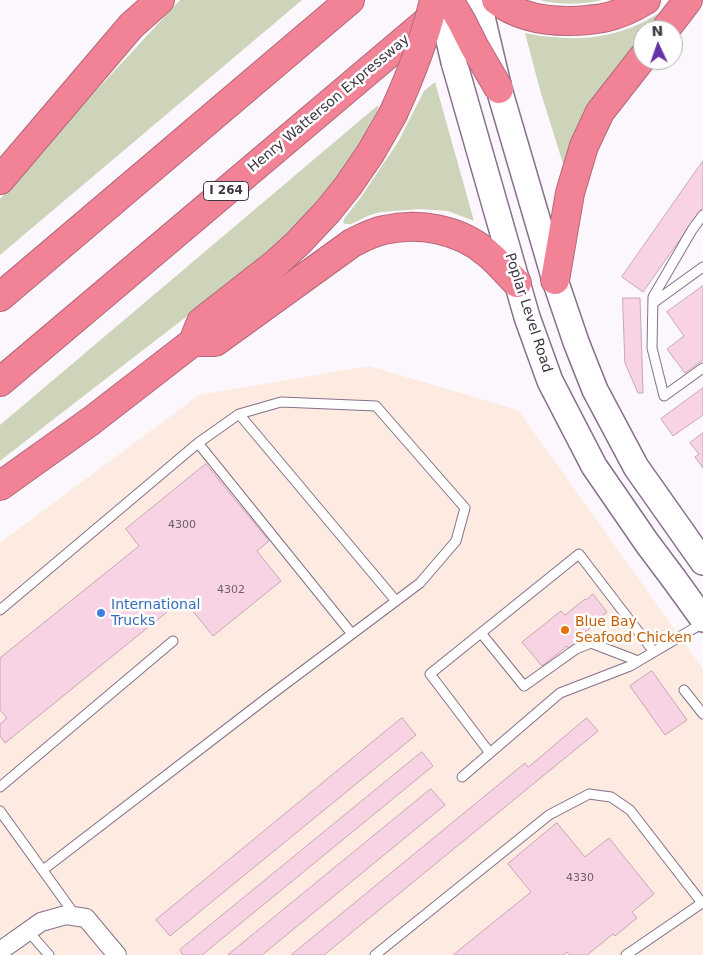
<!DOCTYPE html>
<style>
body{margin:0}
#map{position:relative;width:703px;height:955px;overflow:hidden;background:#fcf7fd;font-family:"DejaVu Sans",sans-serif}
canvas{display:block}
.north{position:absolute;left:633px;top:20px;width:50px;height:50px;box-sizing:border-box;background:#fff;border:1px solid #b3afb3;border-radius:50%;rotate:357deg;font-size:14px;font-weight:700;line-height:20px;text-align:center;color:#403642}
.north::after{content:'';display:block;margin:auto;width:18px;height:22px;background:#6732a9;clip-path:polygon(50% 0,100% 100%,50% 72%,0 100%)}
</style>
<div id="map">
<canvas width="703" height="955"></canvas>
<div class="north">N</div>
</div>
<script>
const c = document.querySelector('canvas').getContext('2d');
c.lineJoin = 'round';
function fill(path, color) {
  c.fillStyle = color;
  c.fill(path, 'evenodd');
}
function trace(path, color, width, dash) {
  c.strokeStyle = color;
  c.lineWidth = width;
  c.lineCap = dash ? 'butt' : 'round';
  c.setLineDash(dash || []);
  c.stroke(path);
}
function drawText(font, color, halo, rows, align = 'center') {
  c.font = font + ' "DejaVu Sans",sans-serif';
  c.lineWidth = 5;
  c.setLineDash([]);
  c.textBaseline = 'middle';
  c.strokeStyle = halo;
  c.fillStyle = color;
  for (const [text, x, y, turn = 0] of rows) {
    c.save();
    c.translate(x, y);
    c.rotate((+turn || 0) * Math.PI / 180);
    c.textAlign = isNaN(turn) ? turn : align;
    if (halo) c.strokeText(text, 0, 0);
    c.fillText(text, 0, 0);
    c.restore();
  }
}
fill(new Path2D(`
 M369 366 518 410 703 669V955H0V543L199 395Z`), '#fdebe1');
fill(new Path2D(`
 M180 0H302L0 255V199L80 108Z
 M539 0H602C581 5 560 5 539 0Z
 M660 13 663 16 652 30H643V41L622 67 565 170 540 90 525 33C564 41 603 41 639 24 646 21 653 16 660 13Z
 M435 82 474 221 448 211 419 209 381 212 370 215 351 224H346L343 223 344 219 361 197 398 142 424 91Z
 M377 106 379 107C364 136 348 165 327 191 284 242 229 283 177 324 118 369 59 415 0 461V425Z`), '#ced4ba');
const building = new Path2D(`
 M703 161V207L643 292 622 277Z
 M703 286V360L685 373 667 349 684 336 667 312Z
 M623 298H640L643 393H638L625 363Z
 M703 388V415L673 436 661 419Z
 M703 433V468L695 457 699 454 690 443Z
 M206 464 269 541 257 551 281 581 213 636 183 599 5 743 0 736V724L7 718 0 710V658L139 546 126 529Z
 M593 594 607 612 601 617 602 619 581 635 584 639 570 650 567 646 542 666 522 642 561 611 565 615 585 599 586 600Z
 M652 671 687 720 665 735 630 686Z
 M402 718 416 735 170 936 156 920Z
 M587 718 598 731 324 955H291L525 763 528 767Z
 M422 752 433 766 202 955H183L180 950Z
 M431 789 445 805 262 955H228Z
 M557 823 585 857 609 838 654 894 632 912 637 918 615 936 613 934 587 955H570L567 952 564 955H453L531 892 508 864Z`);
fill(building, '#f7d3e3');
trace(building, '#cba5b6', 1);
const lane = new Path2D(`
 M703 215 692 230 653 297 652 348 664 396 703 368
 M653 303 703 267
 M239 414 396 601
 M198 443 352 634
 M0 610 198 443 239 414 281 402 376 406 465 508 456 541 420 583 268 697 43 870
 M481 633 524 686 576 649 591 643 638 661
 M684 690 703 714
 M490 753 430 674 579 554 654 652
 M462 777 560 693 630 666 703 623
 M0 787 173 641
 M0 811 75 915
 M28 931 49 955
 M375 955 549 815 589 794 611 797 630 810 702 903H703
 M626 955 702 903`);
const street = new Path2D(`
 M0 951 41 922 66 915 86 918 117 955`);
const secondary = new Path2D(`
 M478 0 499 89 555 280 576 342 595 390 636 467 703 562
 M454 62 527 317 550 381 594 466 647 543 674 579 703 619`);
const highway = new Path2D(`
 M496 0C522 20 556 23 588 20 593 19 599 19 603 18 618 15 633 8 646 0
 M665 30 688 0
 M0 180 131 26 160 0
 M555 280 570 193 584 146 600 112 643 57
 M0 297 350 0
 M193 342H215L352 243C362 238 373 232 384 230 419 222 459 229 487 253 498 262 507 273 517 283
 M0 382 438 12
 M0 486 91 421 193 342 201 322 275 264 298 243 328 211 348 186 370 154 393 114`);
trace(lane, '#86708b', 11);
trace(street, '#86708b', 20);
trace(secondary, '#86708b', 28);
trace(highway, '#b46879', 30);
trace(lane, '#fff', 9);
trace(street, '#fff', 18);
trace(secondary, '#fff', 25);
trace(highway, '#f28397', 28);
const secondaryBridge = new Path2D(`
 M440 2 454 62`);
const highwayBridge = new Path2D(`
 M449 0 462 22 474 46 499 89
 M393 114C410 77 425 40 434 0`);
trace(secondaryBridge, '#86708b', 28, []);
trace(highwayBridge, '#b46879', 30, []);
trace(secondaryBridge, '#fff', 25);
trace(highwayBridge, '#f28397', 28);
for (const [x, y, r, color] of [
 [101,613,5,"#3f7fe0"],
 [565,630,5,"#e8710a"]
]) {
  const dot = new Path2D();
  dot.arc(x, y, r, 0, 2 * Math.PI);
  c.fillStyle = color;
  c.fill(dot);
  trace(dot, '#fff', 2);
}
drawText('11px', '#6e5d6a', null, [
 ["4300",182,525],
 ["4302",231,590],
 ["4330",580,878]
]);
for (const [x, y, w] of [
 [226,191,45]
]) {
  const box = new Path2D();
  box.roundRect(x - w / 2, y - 9.5, w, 19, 4);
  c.fillStyle = '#fff';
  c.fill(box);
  trace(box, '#403642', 1);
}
drawText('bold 12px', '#403642', null, [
 ["I 264",226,191]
]);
drawText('14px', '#403642', '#fff', [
 ["Henry Watterson Expressway",329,104,-40],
 ["Poplar Level Road",528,313,72]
]);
drawText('14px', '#366cbe', '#fff', [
 ["International",111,605],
 ["Trucks",111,621]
], 'left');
drawText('14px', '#c56008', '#fff', [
 ["Blue Bay",575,622],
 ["Seafood Chicken",575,638]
], 'left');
</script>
